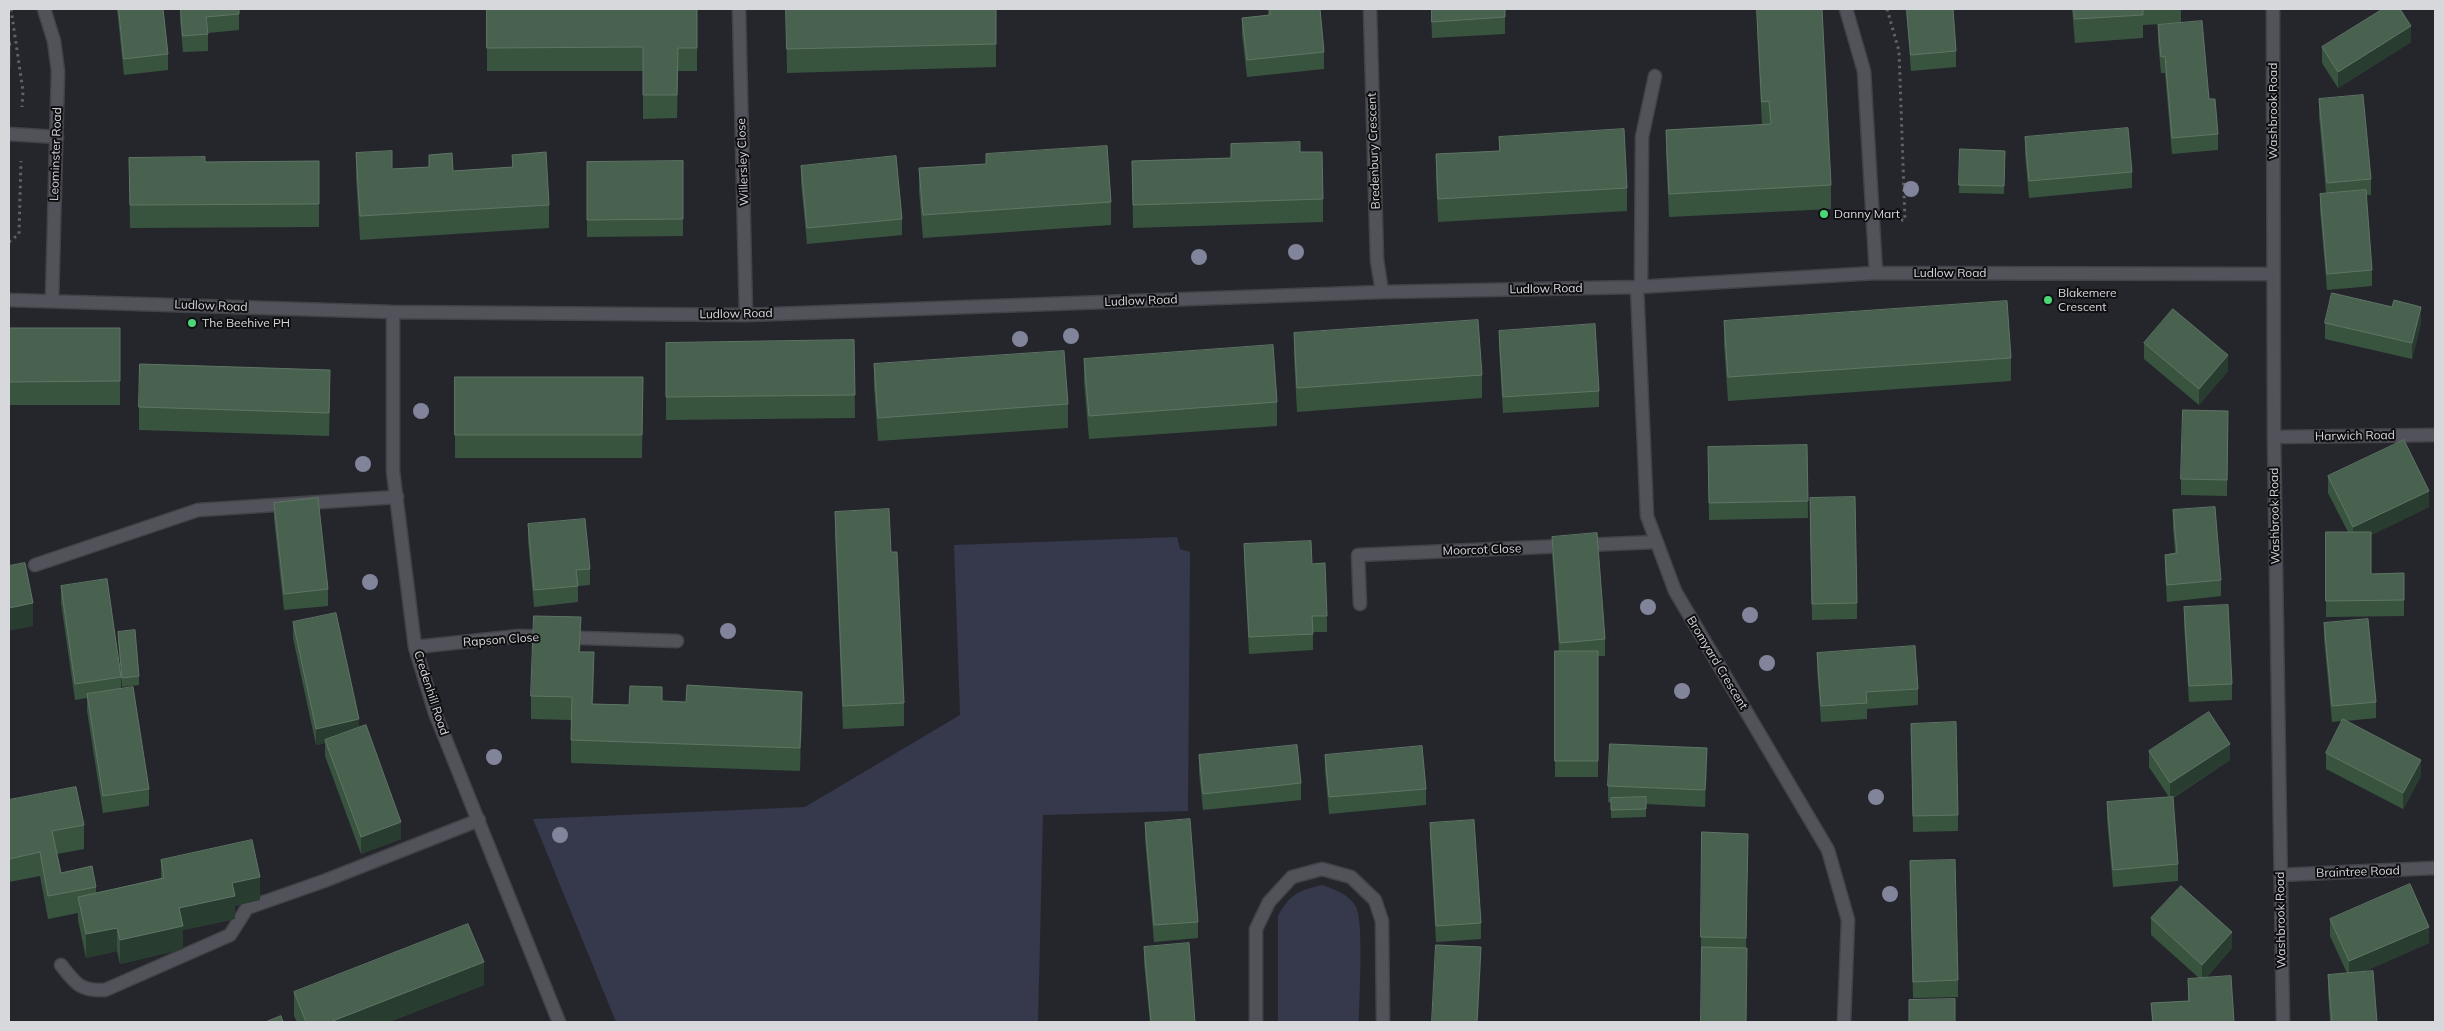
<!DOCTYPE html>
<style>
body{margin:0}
#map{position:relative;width:2444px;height:1031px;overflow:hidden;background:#25262c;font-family:Mulish,sans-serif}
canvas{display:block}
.frame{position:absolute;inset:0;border:10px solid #d7d8dc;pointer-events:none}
</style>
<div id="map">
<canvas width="2444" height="1031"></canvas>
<div class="frame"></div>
</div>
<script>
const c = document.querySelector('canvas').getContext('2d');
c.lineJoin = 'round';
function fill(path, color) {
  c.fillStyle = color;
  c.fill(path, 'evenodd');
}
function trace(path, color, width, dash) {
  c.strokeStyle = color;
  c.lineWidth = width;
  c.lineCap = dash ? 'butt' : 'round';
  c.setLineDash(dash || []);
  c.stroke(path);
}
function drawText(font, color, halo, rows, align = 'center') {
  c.font = font + ' Mulish,sans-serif';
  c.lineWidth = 4;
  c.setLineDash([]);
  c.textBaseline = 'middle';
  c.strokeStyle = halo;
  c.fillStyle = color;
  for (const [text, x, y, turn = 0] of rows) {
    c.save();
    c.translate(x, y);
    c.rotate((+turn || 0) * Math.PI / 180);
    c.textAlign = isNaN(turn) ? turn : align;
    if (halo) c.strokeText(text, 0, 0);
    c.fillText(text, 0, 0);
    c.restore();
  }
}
fill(new Path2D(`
 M1177 537 1180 549 1190 552 1188 811 1043 815 1038 1022H616L533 819 805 807 960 715 954 545Z
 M1322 885C1334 889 1350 895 1356 907 1364 921 1359 1002 1359 1022H1278V916C1290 894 1298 891 1322 885Z`), '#36384b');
const service = new Path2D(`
 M9 134 57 137
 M1641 287 1642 137 1655 76
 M35 565 198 510 397 497
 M1360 604 1358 555 1655 542
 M61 965C76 984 80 991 105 990L230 935 247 908 324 881 479 820`);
const minor = new Path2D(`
 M44 9 54 41 58 71 52 301
 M739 9 746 315
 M1370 9 1377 260 1382 292
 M1846 9 1864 71 1876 273
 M2273 9 2274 437 2283 1022
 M1637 287 1647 516 1675 591 1828 850 1848 920 1844 1022
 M9 300 393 312 746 315 1382 292 1637 287 1876 273 2273 274
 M393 312V471L415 647 435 713 559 1022
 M2274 437 2435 435
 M415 647 519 636 677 641
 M2280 875 2435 868
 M1256 1022V929L1269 902 1292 877 1322 869 1351 877 1375 900 1382 921 1383 1022`);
trace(service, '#424348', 15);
trace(minor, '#424348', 15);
trace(new Path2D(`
 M11 9 23 91 22 107
 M1887 9 1899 51 1905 220H1901
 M9 242 19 234 21 161`), '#626369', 3, [2.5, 4]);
trace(service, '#52535a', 12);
trace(minor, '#52535a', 12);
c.fillStyle = '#81849b';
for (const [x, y] of [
 [1911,189],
 [1296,252],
 [1199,257],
 [1071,336],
 [1020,339],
 [421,411],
 [363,464],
 [370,582],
 [1648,607],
 [1750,615],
 [728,631],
 [1767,663],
 [1682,691],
 [494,757],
 [1876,797],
 [560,835],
 [1890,894]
]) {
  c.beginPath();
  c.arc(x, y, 8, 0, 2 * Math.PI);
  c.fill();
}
fill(new Path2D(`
 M117 9H163L168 54V70L124 75Z
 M180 9H239V30L208 33V51L183 52 180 20Z
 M487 9H697V71H678L677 118 643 119V71H487Z
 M786 9 996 44V67L787 73Z
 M1268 9H1320L1324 52V69L1247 77 1242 34V18L1268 15Z
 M1431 9H1505V34L1432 38Z
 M1757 9 1831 185V209L1669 217 1666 153V130L1762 125 1757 32Z
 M1906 9H1953L1956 51V67L1911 71Z
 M2072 9H2181V23L2209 99 2218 134V150L2172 154 2165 73H2161L2158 42V25L2180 23 2143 25V38L2075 43Z
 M2411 42 2338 88 2322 63V47Z
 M2319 99 2371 179V195H2366L2372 270V286L2327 290 2320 210V194L2326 193 2319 116Z
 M1499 137 1627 188V211L1438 222 1436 178V154L1499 151Z
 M2025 137 2132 172V188L2029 198 2025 154Z
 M1960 149 2005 151 2004 194 1959 193Z
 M1300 152 1323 199V222L1133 228 1132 161 1231 158Z
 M356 153 392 169 429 167V155L453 171 512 167V155L549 205V228L360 240 356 177Z
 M129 158 205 162 319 161V227L130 228Z
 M683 161V236L587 237V162Z
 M801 166 902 219V235L807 244 801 182Z
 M919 168 1111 202V225L923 238 919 191Z
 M2392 307 2421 323 2412 359 2325 339V323Z
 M1724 321 2011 358V381L1728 401 1724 344Z
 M9 328H120V405H9Z
 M1499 331 1599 391V407L1503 413 1499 347Z
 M1294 333 1482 375V398L1297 412 1294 356Z
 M854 340 855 418 666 420V343Z
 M2144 343 2228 371 2199 405 2144 359Z
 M1084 359 1277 402V426L1089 439 1084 382Z
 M874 364 1068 404V428L878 441 874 387Z
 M455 377H643L642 458H455Z
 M330 394 329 436 139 430V407Z
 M2228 427 2227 496 2181 495V479Z
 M1807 445 1808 518 1709 520 1708 447Z
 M2328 476 2429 507 2371 535V574L2404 573V616L2326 617V532H2348L2328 493Z
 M274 503 328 589V606L284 610 274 519Z
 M2173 510 2221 580V596L2167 602 2165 571V555L2175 553 2173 527Z
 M835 512 891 552 904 703V726L843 729 835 535Z
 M1810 514 1857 603V619L1812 620Z
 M528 524 590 569V585L578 586V602L534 607 528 541Z
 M1552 537 1605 639V656H1598V777H1555V651H1559L1552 553Z
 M1244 544 1312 564 1327 616V632H1313V650L1249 654 1244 561Z
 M61 586 121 677V689L149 789V806L103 813 87 711V698L75 700 61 603Z
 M2184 607 2232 684V700L2189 702 2184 624Z
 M293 622 359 727 401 839 361 854 325 756V743L316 745 293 638Z
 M2324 623 2376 702V718L2346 721 2421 776 2403 809 2326 769V753L2342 721 2332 722 2324 639Z
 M118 632 139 676V685L122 687 118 640Z
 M581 640 580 652 594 675 593 704 629 705 662 701 802 715 800 771 571 763V720L531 719V696Z
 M1817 653 1918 689V705L1867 709V719L1821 722 1817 669Z
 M1911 724 1958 815V831L1913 832Z
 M2149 751 2230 760 2173 798 2178 864V881L2113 887 2107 819V802L2169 797 2149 767Z
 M1199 755 1301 783V800L1203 810 1199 772Z
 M1325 755 1426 789V805L1329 814 1325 771Z
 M1707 765 1705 807 1646 804V817L1611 818V803L1608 802V786Z
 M9 800 84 825V849L57 854 61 873 96 887V893L161 878V860L260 900 235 906V919L183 930V949L120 964 117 951 86 958 78 920V913L48 919 40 876 9 882Z
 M1145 823 1198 922V938L1154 942 1145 839Z
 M1430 823 1481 923V939L1436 942 1430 839Z
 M1748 834 1746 948 1701 953V937Z
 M1910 861 1958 980V997L1913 998Z
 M2151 918 2232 948 2206 978 2234 1022H2152L2151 1003 2188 1001V979L2199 978 2151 935Z
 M2330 919 2429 943 2363 972 2377 1022H2330L2328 991V975L2347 973 2330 936Z
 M1144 947 1195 1022H1150L1144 963Z
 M484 985 389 1022H297L294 1016V992Z`), '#38543f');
fill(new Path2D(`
 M2411 26V42L2338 88V72Z
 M11 45V68L9 69V46Z
 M2421 307V323L2412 359V343Z
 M2228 355V371L2199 405V389Z
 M330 370V394L329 436V413Z
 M2429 491V507L2353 544V527Z
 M33 603V626L9 631V608Z
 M594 652V675L592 727V704Z
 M802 692V715L800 771V748Z
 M359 719V735L325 740V743L316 745V729Z
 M2230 744V760L2170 799V783Z
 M1707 748V765L1705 807V790Z
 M2421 760V776L2403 809V793Z
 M401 822V839L361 854V837Z
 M260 877V900L235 906V919L183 930V949L120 964V940L179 908 232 883Z
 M2429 927V943L2349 978V961Z
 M117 928V951L86 958V934Z
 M2232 932V948L2202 982V965Z
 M1481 947V963L1478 1022H1477Z
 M484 962V985L389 1022H330Z`), '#293c30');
const building = new Path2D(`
 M119 9H163L168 54 124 59Z
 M181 9H239V14L206 17 208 34 183 36Z
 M487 9H697V48H678L677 95H643V47L487 48Z
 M786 9H996V44L787 49Z
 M1270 9H1320L1324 52 1247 60 1242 18 1270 15Z
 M1432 9H1505V17L1432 22Z
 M1757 9H1822L1831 185 1669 194 1666 130 1771 124 1769 101 1762 102Z
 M1907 9H1953L1956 51 1911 55Z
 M2074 9H2143V15L2075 19Z
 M2383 9H2400L2411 26 2338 72 2322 47Z
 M2202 21 2209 99H2215L2218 134 2172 138 2165 56 2161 57 2158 25Z
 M9 39 11 45 9 46Z
 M2363 95 2371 179 2327 183 2319 99Z
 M2128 128 2132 172 2029 181 2025 137Z
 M1624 129 1627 188 1438 199 1436 154 1500 151 1499 137Z
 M1300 142V152H1322L1323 199 1133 205 1132 161 1231 158V144Z
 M1107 146 1111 202 923 215 919 168 986 164V154Z
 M1960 149 2005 151 2004 186 1959 185Z
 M392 151V169L429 167V155L452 153 453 171 513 167 512 155 546 152 549 205 360 216 356 153Z
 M896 156 902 219 807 228 801 166Z
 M205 157V162L319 161V204L130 205 129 158Z
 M683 161V219L587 220V162Z
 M2366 190 2372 270 2327 274 2320 194Z
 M2332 293 2392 307 2394 300 2421 307 2412 343 2325 323Z
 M2007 301 2011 358 1728 377 1724 321Z
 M2173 309 2228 355 2199 389 2144 343Z
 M1478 320 1482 375 1297 388 1294 333Z
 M1595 324 1599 391 1503 397 1499 331Z
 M9 328H120V381L9 382Z
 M854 340 855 395 666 397V343Z
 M1273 345 1277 402 1089 416 1084 359Z
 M1064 351 1068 404 878 418 874 364Z
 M140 364 330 370 329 413 139 407Z
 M455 377H643L642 435H455Z
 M2183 410 2228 411 2227 480 2181 479Z
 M2404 440 2429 491 2353 527 2328 476Z
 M1807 445 1808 501 1709 503 1708 447Z
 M1855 497 1857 603 1812 604 1810 498Z
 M318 498 328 589 284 594 274 503Z
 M2215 507 2221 580 2167 585 2165 555 2177 553 2173 510Z
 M889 509 891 552H897L904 703 843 706 835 512Z
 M585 519 590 569 576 570 578 586 534 590 528 524Z
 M2326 532H2371V574L2404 573V600L2326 601Z
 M1597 533 1605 639 1560 643 1552 537Z
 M1311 541 1312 564 1325 563 1327 616H1312L1313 634 1249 637 1244 544Z
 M25 563 33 603 9 608V566Z
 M107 579 121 677 75 684 61 586Z
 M2228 605 2232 684 2189 686 2184 607Z
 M336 613 359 719 316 729 293 622Z
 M534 616 581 617 579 652H594L592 704 629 705 630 686 662 687V701L686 702 687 685 802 692 800 748 571 740 572 697 531 696Z
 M2368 619 2376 702 2332 706 2324 623Z
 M135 630 139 676 122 678 118 632Z
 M1915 646 1918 689 1866 692 1867 703 1821 706 1817 653Z
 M1555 651H1598V761H1555Z
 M133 687 149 789 103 796 87 694Z
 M2209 712 2230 744 2170 783 2149 751Z
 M2343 719 2421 760 2403 793 2326 753Z
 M1956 722 1958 815 1913 816 1911 724Z
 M366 725 401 822 361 837 325 740Z
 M1610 744 1707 748 1705 790 1608 786Z
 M1297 745 1301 783 1203 794 1199 755Z
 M1422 746 1426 789 1329 797 1325 755Z
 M76 787 84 825 52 831 61 873 92 866 96 887 48 896 40 852 9 859V800Z
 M1646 797V809L1611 810V798Z
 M2173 797 2178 864 2113 870 2107 802Z
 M1190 819 1198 922 1154 925 1145 823Z
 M1474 820 1481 923 1436 926 1430 823Z
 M1702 832 1748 834 1746 938 1701 937Z
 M252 840 260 877 232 883 235 896 179 908 183 926 120 940 117 928 86 934 78 897 164 878 161 860Z
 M1955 860 1958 980 1913 982 1910 861Z
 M2410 884 2429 927 2349 961 2330 919Z
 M2181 886 2232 932 2202 965 2151 918Z
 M468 924 484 962 330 1022H306L294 992Z
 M1189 943 1195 1022H1151L1144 947Z
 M1436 945 1481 947 1477 1022H1432Z
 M1702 947 1747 948 1746 1022H1701Z
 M2373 971 2377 1022H2332L2328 975Z
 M2231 976 2234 1022H2153L2151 1003 2189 1001 2188 979Z
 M1955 999V1022H1909V1000Z
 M281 1016 283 1022H266Z`);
fill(building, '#496250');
trace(building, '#5f7566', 1);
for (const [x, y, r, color] of [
 [1824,214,5,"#4ad777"],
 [2048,300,5,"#4ad777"],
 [192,323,5,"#4ad777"]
]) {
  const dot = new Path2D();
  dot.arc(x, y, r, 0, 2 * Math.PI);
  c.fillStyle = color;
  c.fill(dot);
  trace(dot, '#0f0f12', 2);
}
drawText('12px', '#d7d8dc', '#0f0f12', [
 ["Washbrook Road",2273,111,-90],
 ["Bredenbury Crescent",1374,151,-92],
 ["Leominster Road",56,154,-88],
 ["Willersley Close",743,162,-92],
 ["Ludlow Road",1950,273],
 ["Ludlow Road",1546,289,-1],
 ["Ludlow Road",1141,301,-2],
 ["Ludlow Road",211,306,2],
 ["Ludlow Road",736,314,-1],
 ["Harwich Road",2355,436,-1],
 ["Washbrook Road",2275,516,-91],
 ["Moorcot Close",1482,550,-2],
 ["Rapson Close",501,640,-4],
 ["Bromyard Crescent",1717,663,59],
 ["Credenhill Road",431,693,72],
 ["Braintree Road",2358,872,-2],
 ["Washbrook Road",2281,920,-91]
]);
drawText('12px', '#d7d8dc', '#0f0f12', [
 ["Danny Mart",1834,214],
 ["Blakemere",2058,293],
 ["Crescent",2058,307],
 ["The Beehive PH",202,323]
], 'left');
</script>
